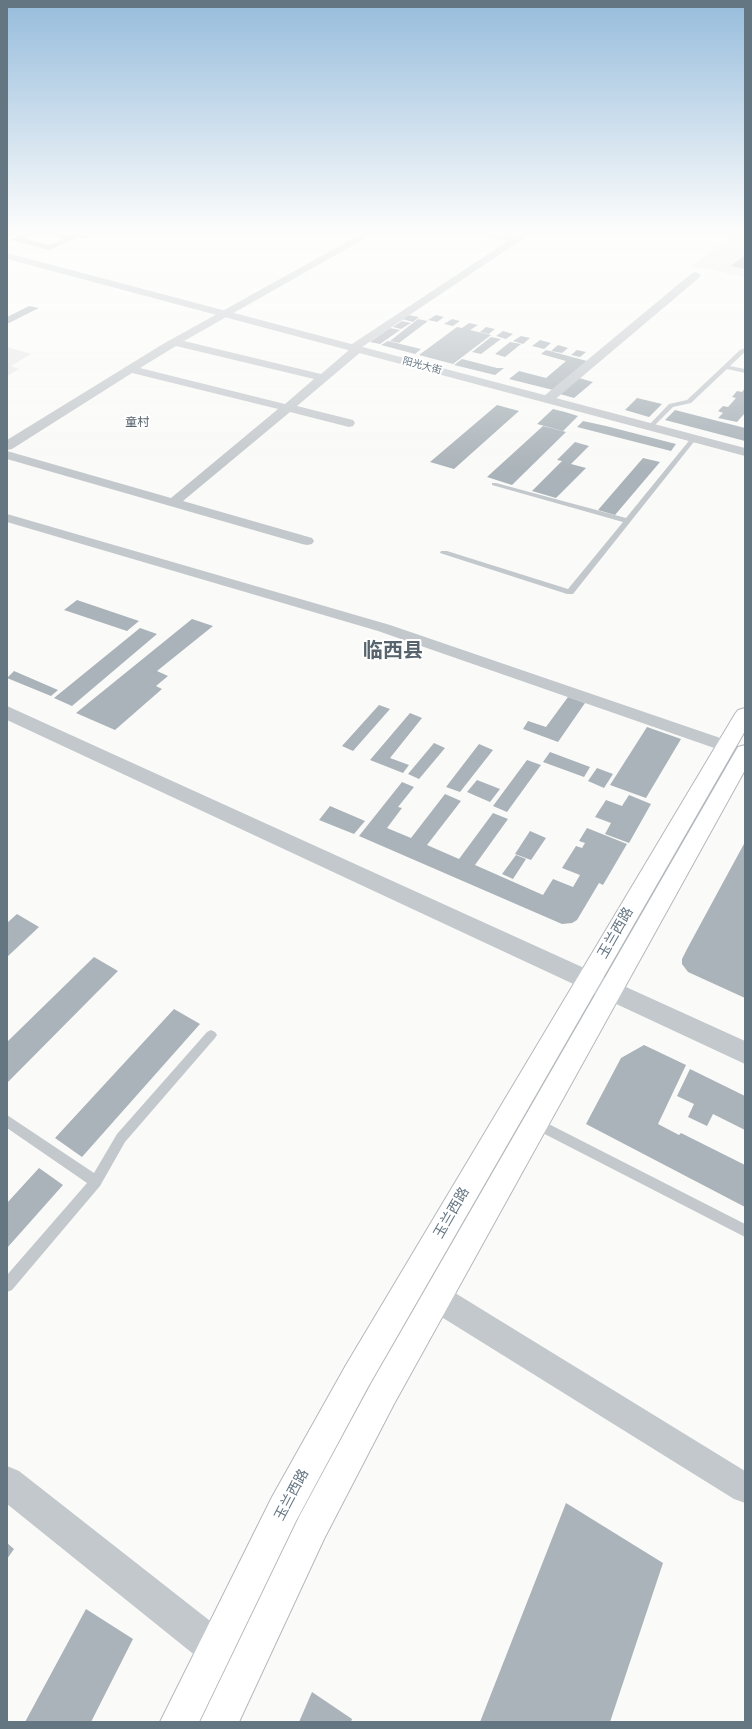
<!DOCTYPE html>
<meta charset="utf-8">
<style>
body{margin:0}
#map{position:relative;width:752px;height:1729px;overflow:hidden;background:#fafaf8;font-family:"Space Grotesk",sans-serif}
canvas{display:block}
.frame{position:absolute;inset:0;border:8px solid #657683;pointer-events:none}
</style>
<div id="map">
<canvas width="752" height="1729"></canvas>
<div class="frame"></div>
</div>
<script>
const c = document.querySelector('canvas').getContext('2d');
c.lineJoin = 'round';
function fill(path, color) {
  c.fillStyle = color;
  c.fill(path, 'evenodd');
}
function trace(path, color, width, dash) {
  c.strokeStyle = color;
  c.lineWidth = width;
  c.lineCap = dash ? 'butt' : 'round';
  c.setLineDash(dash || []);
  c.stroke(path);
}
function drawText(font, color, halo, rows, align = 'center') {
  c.font = font + ' "Space Grotesk","Noto Sans SC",sans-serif';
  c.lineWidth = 4;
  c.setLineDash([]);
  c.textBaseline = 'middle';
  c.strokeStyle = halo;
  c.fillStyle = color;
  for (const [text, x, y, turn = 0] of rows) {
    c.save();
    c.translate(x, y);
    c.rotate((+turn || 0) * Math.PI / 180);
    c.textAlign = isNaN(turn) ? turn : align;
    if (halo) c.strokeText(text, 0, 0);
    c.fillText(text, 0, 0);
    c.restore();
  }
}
fill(new Path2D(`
 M739 230H745V277L691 266Z
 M7 347 31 354 11 366 19 369 7 376Z`), '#e8e9e9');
fill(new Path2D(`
 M32 230 38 232 23 238 49 245 63 239 47 235 53 233 76 238 50 250 10 240Z
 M83 230H104L84 239 70 235Z
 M745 255V269L731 266Z
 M29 306 39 308 7 324V317Z
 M408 315 419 317 413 322 402 319Z
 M436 315 444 317 437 322 428 320Z
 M418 319 428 321 399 343 390 341Z
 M452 319 460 321 453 326 444 324Z
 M402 321 411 323 401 329 393 327Z
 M469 323 478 325 470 330 491 335 453 364 419 355 457 327 462 328Z
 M486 327 495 329 489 334 480 332Z
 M390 328 400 330 380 344 370 342Z
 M503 331 513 334 506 339 496 336Z
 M521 336 530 338 523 344 513 341Z
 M491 337 501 339 481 354 472 352Z
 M540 340 551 343 544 349 532 346Z
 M388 341 421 349 415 354 381 345Z
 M510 342 521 344 505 357 495 354Z
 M558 345 568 348 562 353 551 351Z
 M546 350 587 361 553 390 509 379 519 371 546 378 566 361 541 354Z
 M577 350 586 352 580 357 571 355Z
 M462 359 497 368H504L495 375 454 365Z
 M579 378 593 382 574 398 560 394Z
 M745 388V413L737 422 718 418 723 413 718 411 723 406 728 407 736 398 732 397 737 391 742 392Z
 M637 398 662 404 649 417 625 410Z
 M497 405 519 411 454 469 430 462Z
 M553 409 565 412 578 416 563 431 537 424Z
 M675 410 745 428V441L665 420Z
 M583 421 606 426 676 444 671 451 577 427Z
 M543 426 566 432 512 485 487 477Z
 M575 442 589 446 571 464 586 468 556 498 532 491 562 461 557 460Z
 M643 458 660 462 615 515 598 510Z
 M77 600 139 621 127 631 64 610Z
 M192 619 213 626 157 671 168 676 156 686 162 689 115 730 76 713Z
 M140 628 157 634 72 706 54 698Z
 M14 671 58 690 51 696 7 678Z
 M568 697 585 703 558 742 523 729 528 721 546 727Z
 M379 705 390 709 353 751 342 746Z
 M410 713 422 718 390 758 409 765 403 773 370 760Z
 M647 727 681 739 646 798 610 785Z
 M434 743 445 748 419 779 408 774Z
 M479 744 493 750 460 792 446 787Z
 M550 752 590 767 584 777 543 762Z
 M527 760 541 765 507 812 493 806Z
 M597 768 613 774 604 788 588 781Z
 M477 780 500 789 490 802 467 792Z
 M402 782 414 787 398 807 402 808 387 828 411 838 445 794 461 801 427 845 459 859 493 813 508 819 475 865 543 895 553 879 573 887 580 875 562 868 576 846 582 848 585 843 579 841 587 828 627 844 603 885 599 883 577 920 572 923 562 924 359 836Z
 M629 795 651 804 629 843 605 834 611 823 595 817 606 800 622 806Z
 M330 806 365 821 354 834 319 820Z
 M530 831 546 838 531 860 515 854Z
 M745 842V998L688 972 682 964V959L687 949Z
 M516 855 526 859 513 879 502 874Z
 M17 914 39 927 7 957V923Z
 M94 957 118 971 7 1083V1042Z
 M174 1009 200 1024 82 1157 55 1138Z
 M644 1045 686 1065 658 1124 679 1135 681 1133 745 1165V1207L586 1124 621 1058Z
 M690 1069 745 1096V1130L713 1114 707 1126 688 1117 694 1104 677 1096Z
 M39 1168 63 1185 7 1248V1203Z
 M566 1503 663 1563 610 1722H480Z
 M7 1543 14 1549 7 1559Z
 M86 1609 133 1639 91 1722H25Z
 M312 1692 352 1719 351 1722H299Z`), '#aab3b9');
const trunk = new Path2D(`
 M745 708V731L368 1387 296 1521 199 1722H160L272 1497 346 1365 735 714 738 710Z
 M745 745V770L394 1404 324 1539 239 1722H200L300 1515 372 1382 735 752 738 747Z`);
trace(trunk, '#b4b9bd', 2);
fill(new Path2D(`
 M745 348V352L730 366 745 369V373L727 369 691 403 673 407 652 428H648V426L669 404 687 400 740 350Z
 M692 437 697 438 573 594H567L440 553 441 551H447L568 589 623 522 492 485V483H496L626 518Z
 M211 1030 215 1032 217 1035 215 1038 125 1142 100 1186 12 1290 7 1292V1275L87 1183 7 1128V1115L94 1173 117 1134 207 1032Z
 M535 1117 745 1224V1237L531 1127 529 1123 531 1119Z`), '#c3c8cc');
fill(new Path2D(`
 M368 230H380L184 341 321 374 349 350 347 348 349 346 508 241 466 233 461 230H479L514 237 525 230H536L362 347 364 349 362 351 297 406 353 420 355 423 353 426 349 427 290 412 183 501 312 538 314 541 312 544 307 545 302 544 7 459V451L171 498 278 409 132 373 12 449 7 450V440L163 344ZM176 346 314 379 285 404 140 368Z
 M696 272 701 275 700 277 552 402H544L542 399 544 396 692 273Z
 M7 514 390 625 732 742 735 746 732 750 726 752 720 750 378 631 7 522Z
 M437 1284 447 1288 745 1471V1503L734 1499 427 1308 423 1298 427 1288Z`), '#c3c8cc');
fill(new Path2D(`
 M7 230H15L14 232 7 234Z
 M7 253 745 448V456L7 259Z
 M7 706 745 1041V1064L7 720Z
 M7 1466 19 1471 228 1635 233 1648 228 1661 215 1666 202 1661 7 1504Z`), '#c3c8cc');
fill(trunk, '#fff');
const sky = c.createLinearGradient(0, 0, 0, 472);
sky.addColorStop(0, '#96bcdc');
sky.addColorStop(0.49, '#fdfdfc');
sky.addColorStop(1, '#fdfdfc00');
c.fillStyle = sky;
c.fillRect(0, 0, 752, 472);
drawText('10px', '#657683', '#fff', [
 ["阳光大街",422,366,15]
]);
drawText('12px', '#57646e', '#fff', [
 ["童村",137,423]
]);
drawText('14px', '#657683', '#fff', [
 ["玉兰西路",616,933,-60],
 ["玉兰西路",452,1213,-60],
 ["玉兰西路",292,1495,-62]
]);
drawText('bold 20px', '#57646e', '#fff', [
 ["临西县",393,652]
]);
</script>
